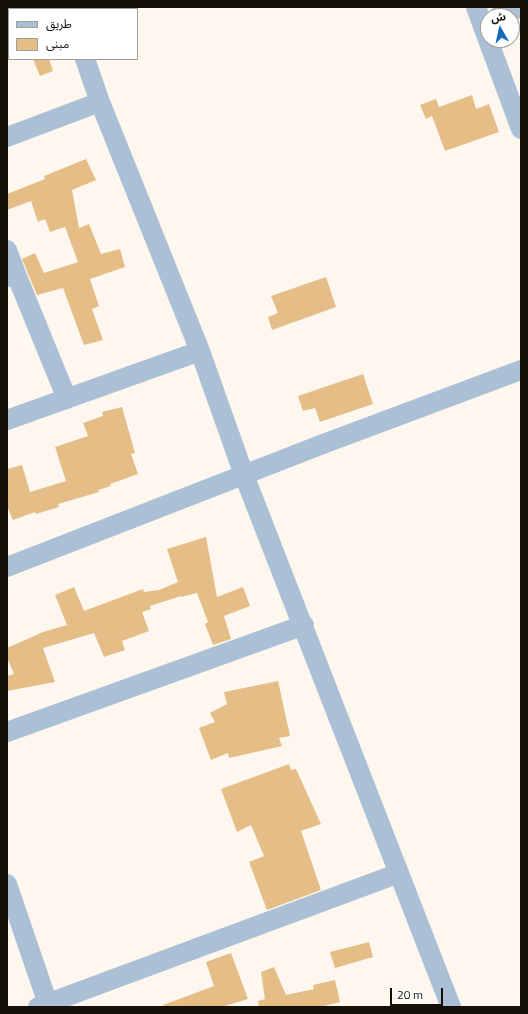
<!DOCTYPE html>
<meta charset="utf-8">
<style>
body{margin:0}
#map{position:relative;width:528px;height:1014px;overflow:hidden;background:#fdf7ef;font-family:"Titillium Web","Noto Sans Arabic",sans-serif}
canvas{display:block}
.frame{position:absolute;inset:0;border:8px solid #151009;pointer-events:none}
.legend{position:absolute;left:8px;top:8px;width:130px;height:52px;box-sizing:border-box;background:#fff;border:1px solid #a19f9d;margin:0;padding:5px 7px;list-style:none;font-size:12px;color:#151009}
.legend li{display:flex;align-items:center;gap:8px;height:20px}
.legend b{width:20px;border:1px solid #a19f9d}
.north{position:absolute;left:480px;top:8px;width:40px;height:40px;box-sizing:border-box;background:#fff;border:1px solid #a19f9d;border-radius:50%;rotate:351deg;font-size:11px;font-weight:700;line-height:16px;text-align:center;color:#151009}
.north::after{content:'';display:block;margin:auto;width:14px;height:18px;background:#136cb9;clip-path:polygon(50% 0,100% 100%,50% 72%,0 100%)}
.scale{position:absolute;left:390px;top:988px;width:53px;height:18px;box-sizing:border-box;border:2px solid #151009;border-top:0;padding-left:5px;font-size:12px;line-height:14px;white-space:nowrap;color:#151009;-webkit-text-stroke:3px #fff;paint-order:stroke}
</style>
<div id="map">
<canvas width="528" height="1014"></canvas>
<div class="frame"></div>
<ul class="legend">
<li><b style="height:5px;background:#abbfd5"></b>طريق</li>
<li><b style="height:11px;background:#e5be87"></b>مبنى</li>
</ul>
<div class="north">ش</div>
<div class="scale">20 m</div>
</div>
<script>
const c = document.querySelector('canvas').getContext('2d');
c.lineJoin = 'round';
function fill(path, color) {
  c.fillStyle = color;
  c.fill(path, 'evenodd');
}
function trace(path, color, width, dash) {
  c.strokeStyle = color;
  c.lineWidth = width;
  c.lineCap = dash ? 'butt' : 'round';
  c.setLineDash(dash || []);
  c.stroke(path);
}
fill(new Path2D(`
 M33 59H49L53 71 40 76Z
 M472 95 476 109 489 104 499 132 445 151 432 116 426 119 420 105 436 99 439 107Z
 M86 159 96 180 72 190 79 228 89 224 101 254 120 249 125 267 90 279 99 306 92 309 103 340 84 345 63 288 37 295 22 259 35 253 44 273 78 262 65 227 50 232 45 219 38 222 31 201 7 210V194L45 179 44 176Z
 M326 277 336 307 272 330 268 317 278 313 271 296Z
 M363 374 373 404 320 422 315 408 303 411 298 396Z
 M122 407 135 453 131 454 138 474 110 484 111 486 98 490 99 492 58 504 59 507 36 514 35 512 13 520 7 506V469L22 465 30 492 66 481 55 447 88 436 83 423 103 416 102 412Z
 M206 537 217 597 243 587 250 606 224 616 231 639 213 645 205 624 208 622 197 593 181 597V596L150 606 151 609 142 612 149 631 122 641 125 650 104 657 94 633 43 648 55 682 7 691V676L14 674 7 658V648L43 632 67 625 55 595 74 587 84 611 143 589 144 592 159 590 178 582 167 549Z
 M278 681 290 736 279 738 282 746 229 758 228 753 211 760 199 728 215 722 210 713 227 704 224 692Z
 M289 764 291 770 296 769 321 824 301 831 321 890 267 910 249 862 264 856 251 825 237 832 221 789Z
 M369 942 373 957 335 968 330 952Z
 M231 953 248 999 222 1007H163V1005L214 986 206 962Z
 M274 967 286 995 314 989 313 985 335 980 340 1002 320 1007H259L258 1001 265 999 261 972Z`), '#e5be87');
trace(new Path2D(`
 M66 7 67 9
 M476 7 488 40
 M499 16 521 7
 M488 40 521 129
 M85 59 100 102 200 351 244 475 451 1007
 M7 137 100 102
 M7 250 16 274 7 277
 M16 274 67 399
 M7 420 200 351
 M7 567 323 444 521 370
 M7 732 304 625
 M7 884 49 1007
 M38 1007 399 873`), '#abbfd5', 20);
</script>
